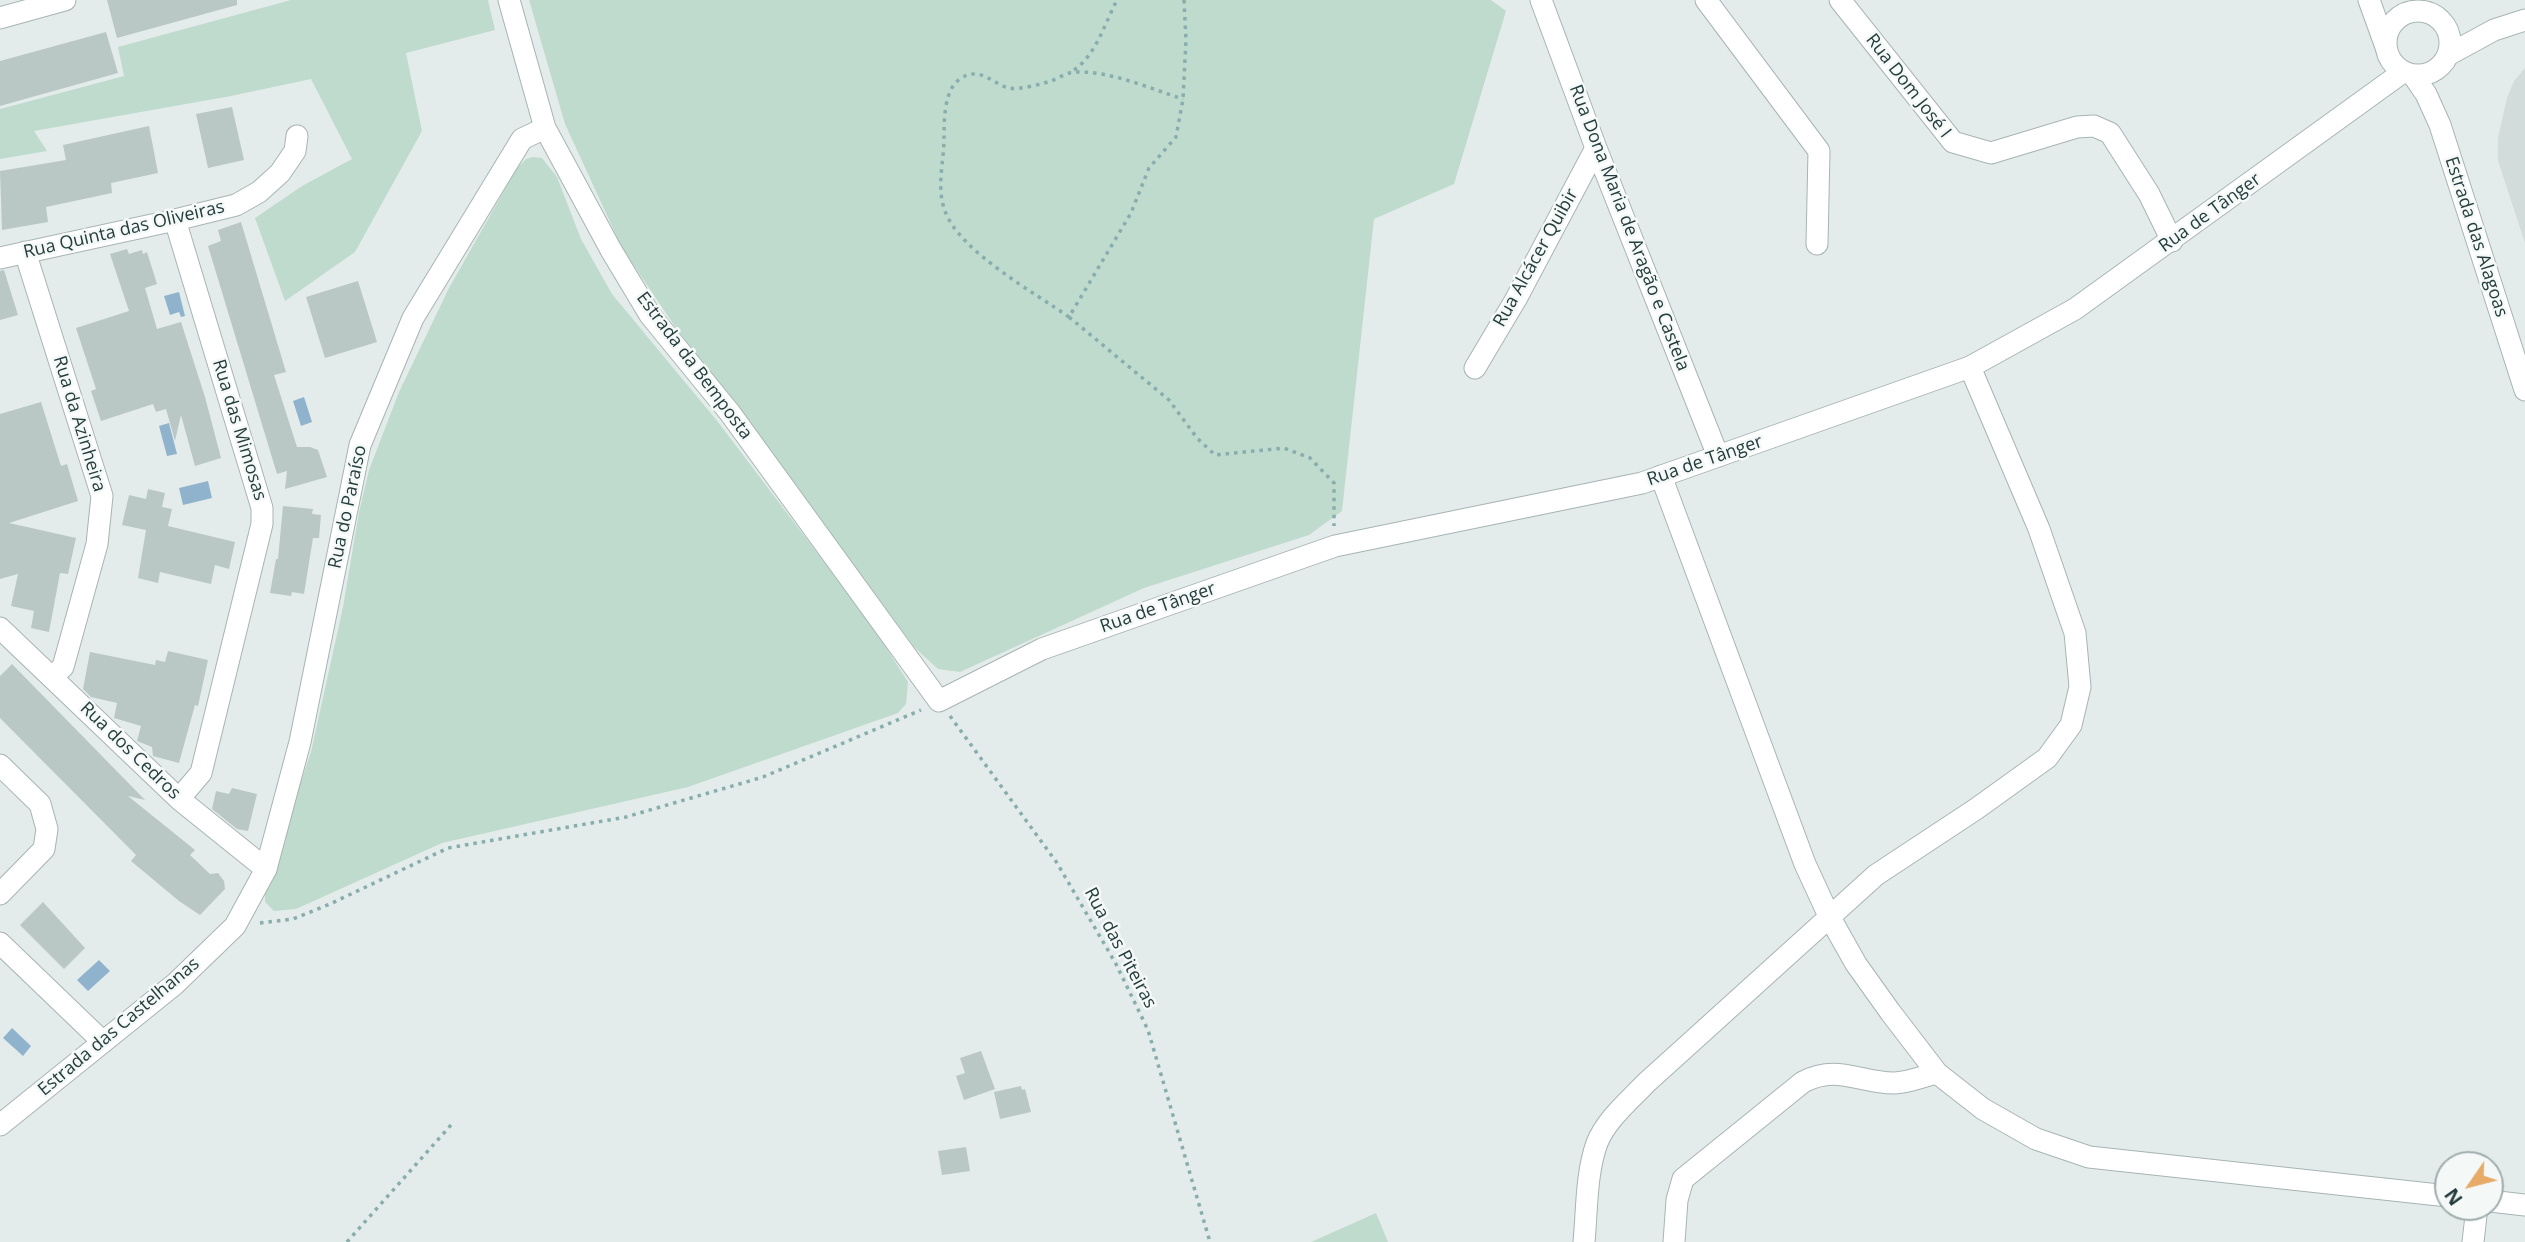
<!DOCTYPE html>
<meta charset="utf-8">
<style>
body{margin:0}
#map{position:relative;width:2525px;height:1242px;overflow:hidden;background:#e4eceb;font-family:"Open Sans",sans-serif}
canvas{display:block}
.north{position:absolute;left:2434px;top:1151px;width:70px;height:70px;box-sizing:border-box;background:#f4f9f8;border:2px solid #a1adad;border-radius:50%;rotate:235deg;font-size:19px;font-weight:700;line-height:28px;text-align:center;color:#253c3c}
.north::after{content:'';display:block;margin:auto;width:24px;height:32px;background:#e7aa67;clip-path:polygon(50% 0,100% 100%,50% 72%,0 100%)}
</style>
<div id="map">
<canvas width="2525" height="1242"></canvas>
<div class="north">N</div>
</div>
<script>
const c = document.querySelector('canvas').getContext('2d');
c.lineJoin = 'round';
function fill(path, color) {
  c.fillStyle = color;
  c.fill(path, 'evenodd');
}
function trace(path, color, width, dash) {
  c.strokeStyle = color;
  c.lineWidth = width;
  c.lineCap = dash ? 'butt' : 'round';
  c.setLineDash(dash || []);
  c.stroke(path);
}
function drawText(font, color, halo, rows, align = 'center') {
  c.font = font + ' "Open Sans",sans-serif';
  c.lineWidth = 5;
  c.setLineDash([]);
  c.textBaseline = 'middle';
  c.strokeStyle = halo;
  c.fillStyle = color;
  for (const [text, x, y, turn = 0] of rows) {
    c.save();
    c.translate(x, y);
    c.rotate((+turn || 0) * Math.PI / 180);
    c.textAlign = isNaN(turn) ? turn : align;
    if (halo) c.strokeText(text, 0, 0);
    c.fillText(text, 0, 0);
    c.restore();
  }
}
fill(new Path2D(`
 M2525 68V243L2498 161V138L2507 98 2514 81Z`), '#d2dcda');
fill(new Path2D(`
 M291 0H488L495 30 406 53 422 131 355 252 285 301 255 218 302 186 352 159 311 79 231 96 34 131 47 151 0 159V109L124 76 118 47Z
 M529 0H1491L1506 11 1454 184 1374 219 1342 511 1309 535 1144 588 960 672 938 669 915 648 674 325 622 248 565 124Z
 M533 157 542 158 557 177 581 239 612 294 718 422 871 624 908 682 906 704 898 713 688 787 442 843 296 909 274 911 265 902V887L311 752 343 607 359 512 369 470 399 392 449 288 517 168 526 159Z
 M1376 1213 1388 1242H1311Z`), '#bfdbce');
fill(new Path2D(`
 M179 292 185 316 181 317 179 312 170 315 164 296Z
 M304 397 312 422 301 426 293 401Z
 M169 423 177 454 167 456 159 426Z
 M208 481 212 498 183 505 179 488Z
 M99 960 110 971 88 991 77 980Z
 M12 1028 31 1046 23 1056 3 1038Z`), '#90b3cd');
fill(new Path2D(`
 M107 0H237V5L117 38Z
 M106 32 118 73 0 106V61Z
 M232 107 244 160 208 168 196 114Z
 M149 126 158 173 111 183 112 193 46 207 48 222 2 230 0 171 66 160 63 145Z
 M241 222 286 372 274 375 297 447H310L318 450 327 477 285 489 287 471 277 474 208 246 221 241 218 230Z
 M127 249 129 254 142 250 143 254 147 252 157 284 145 288 157 329 181 322 205 397 221 458 195 466 181 415 175 441 166 409 156 412 153 404 101 421 91 391 96 389 76 328 129 311 110 254Z
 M4 270 18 315 0 320V271Z
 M358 281 377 342 325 358 306 297Z
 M41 402 61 466 67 464 78 501 9 523 76 538 68 574 60 573 49 632 31 628 34 611 11 606 18 574 0 579V414Z
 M148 489 165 493 162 507 172 509 168 526 235 542 229 569 215 565 211 584 160 572 158 583 138 578 146 530 122 525 129 495 146 499Z
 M283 506 313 509 312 514 321 515 319 538H313L304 594 292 592 291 596 270 593 276 559H278Z
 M168 651 208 660 198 706 195 705 179 763 153 756 152 747 137 741 141 726 114 718 117 703 91 697 83 689 90 652 155 665 156 660 165 662Z
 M12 664 145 800 128 796 195 850 190 855 210 874 218 873 224 881 225 889 200 915 179 901 131 861 136 855 0 718V676Z
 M232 788 257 794 248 831 237 829 212 809 216 791 229 794Z
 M43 902 85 948 64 969 20 925Z
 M981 1051 995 1089 964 1100 956 1076 965 1073 960 1058Z
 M1021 1086 1022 1090 1025 1089 1031 1112 1000 1119 994 1092Z
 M966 1147 970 1171 942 1175 938 1151Z`), '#b9c7c5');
const minor = new Path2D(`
 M1541 0 1596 148 1718 456
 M1706 0 1819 151 1817 244
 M1840 0 1953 142 1991 153 2077 127 2094 126 2110 133 2149 194 2172 241
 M0 18 65 0
 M175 220 262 508V524L201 773 179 799
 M25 252 102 496 97 544 63 667 53 676
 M0 258 175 220 236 205 259 192 280 173 295 151 297 136
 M1475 368 1516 299 1596 148
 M1661 476 1805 864 1829 916 1856 964 1891 1013 1937 1073 1983 1109 2036 1139 2089 1157 2448 1196
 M0 628 179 799 266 869
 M0 765 40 804 47 829 44 849 0 894
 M0 943 103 1042
 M2490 1201 2525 1205
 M1584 1242C1587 1211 1586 1173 1597 1143 1606 1120 1629 1101 1646 1083L1876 875 1976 809 2047 758 2071 725 2080 687 2075 633 2039 529 1970 367
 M1674 1242 1677 1200 1683 1179 1803 1082C1838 1064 1859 1083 1894 1083 1908 1083 1924 1076 1937 1073
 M2473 1242 2477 1207`);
const tertiary = new Path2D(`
 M509 0 545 128 611 250 650 315 730 413 939 701 1042 649 1335 546 1642 483 1970 367 2075 309 2403 72
 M2369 0 2386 47
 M2386 43a32 32 0 1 1 64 0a32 32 0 1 1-64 0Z
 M2448 55 2494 30 2525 20
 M2413 75 2426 94 2440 125 2525 390
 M0 1125 175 984 235 926 266 869 300 742 360 445 413 318 522 139 545 128`);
trace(minor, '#a7b4b3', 23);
trace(tertiary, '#a7b4b3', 23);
trace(new Path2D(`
 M1184 0 1186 40 1183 99 1176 137 1149 168 1131 213 1069 317 1169 400 1197 438 1215 455 1284 448 1310 458 1334 483V526
 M1074 70C1096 55 1105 23 1117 0
 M1069 317C1035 293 959 251 945 211 936 187 944 163 944 138 944 121 944 89 960 79 980 65 992 84 1009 88 1020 90 1041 84 1051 81 1059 78 1067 72 1075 72 1112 71 1148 88 1183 99
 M950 716 1057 863 1116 964 1148 1030 1210 1242
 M260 923 293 919 330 904 448 848 626 817 763 777 921 710
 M347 1242 451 1125`), '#87adac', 3.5, [3.5, 5]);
trace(minor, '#fff', 21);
trace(tertiary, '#fff', 21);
drawText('18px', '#253c3c', '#f4f9f8', [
 ["Rua Dom José I",1908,86,52],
 ["Rua de Tânger",2210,213,-36],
 ["Rua Dona Maria de Aragão e Castela",1629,228,69],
 ["Rua Quinta das Oliveiras",124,230,-13],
 ["Estrada das Alagoas",2476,237,72],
 ["Rua Alcácer Quibir",1536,258,-61],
 ["Estrada da Bemposta",694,366,53],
 ["Rua da Azinheira",79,424,73],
 ["Rua das Mimosas",239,430,73],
 ["Rua de Tânger",1705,461,-19],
 ["Rua do Paraíso",348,507,-78],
 ["Rua de Tânger",1158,608,-19],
 ["Rua dos Cedros",130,751,44],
 ["Rua das Piteiras",1120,948,62],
 ["Estrada das Castelhanas",119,1027,-40]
]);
</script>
